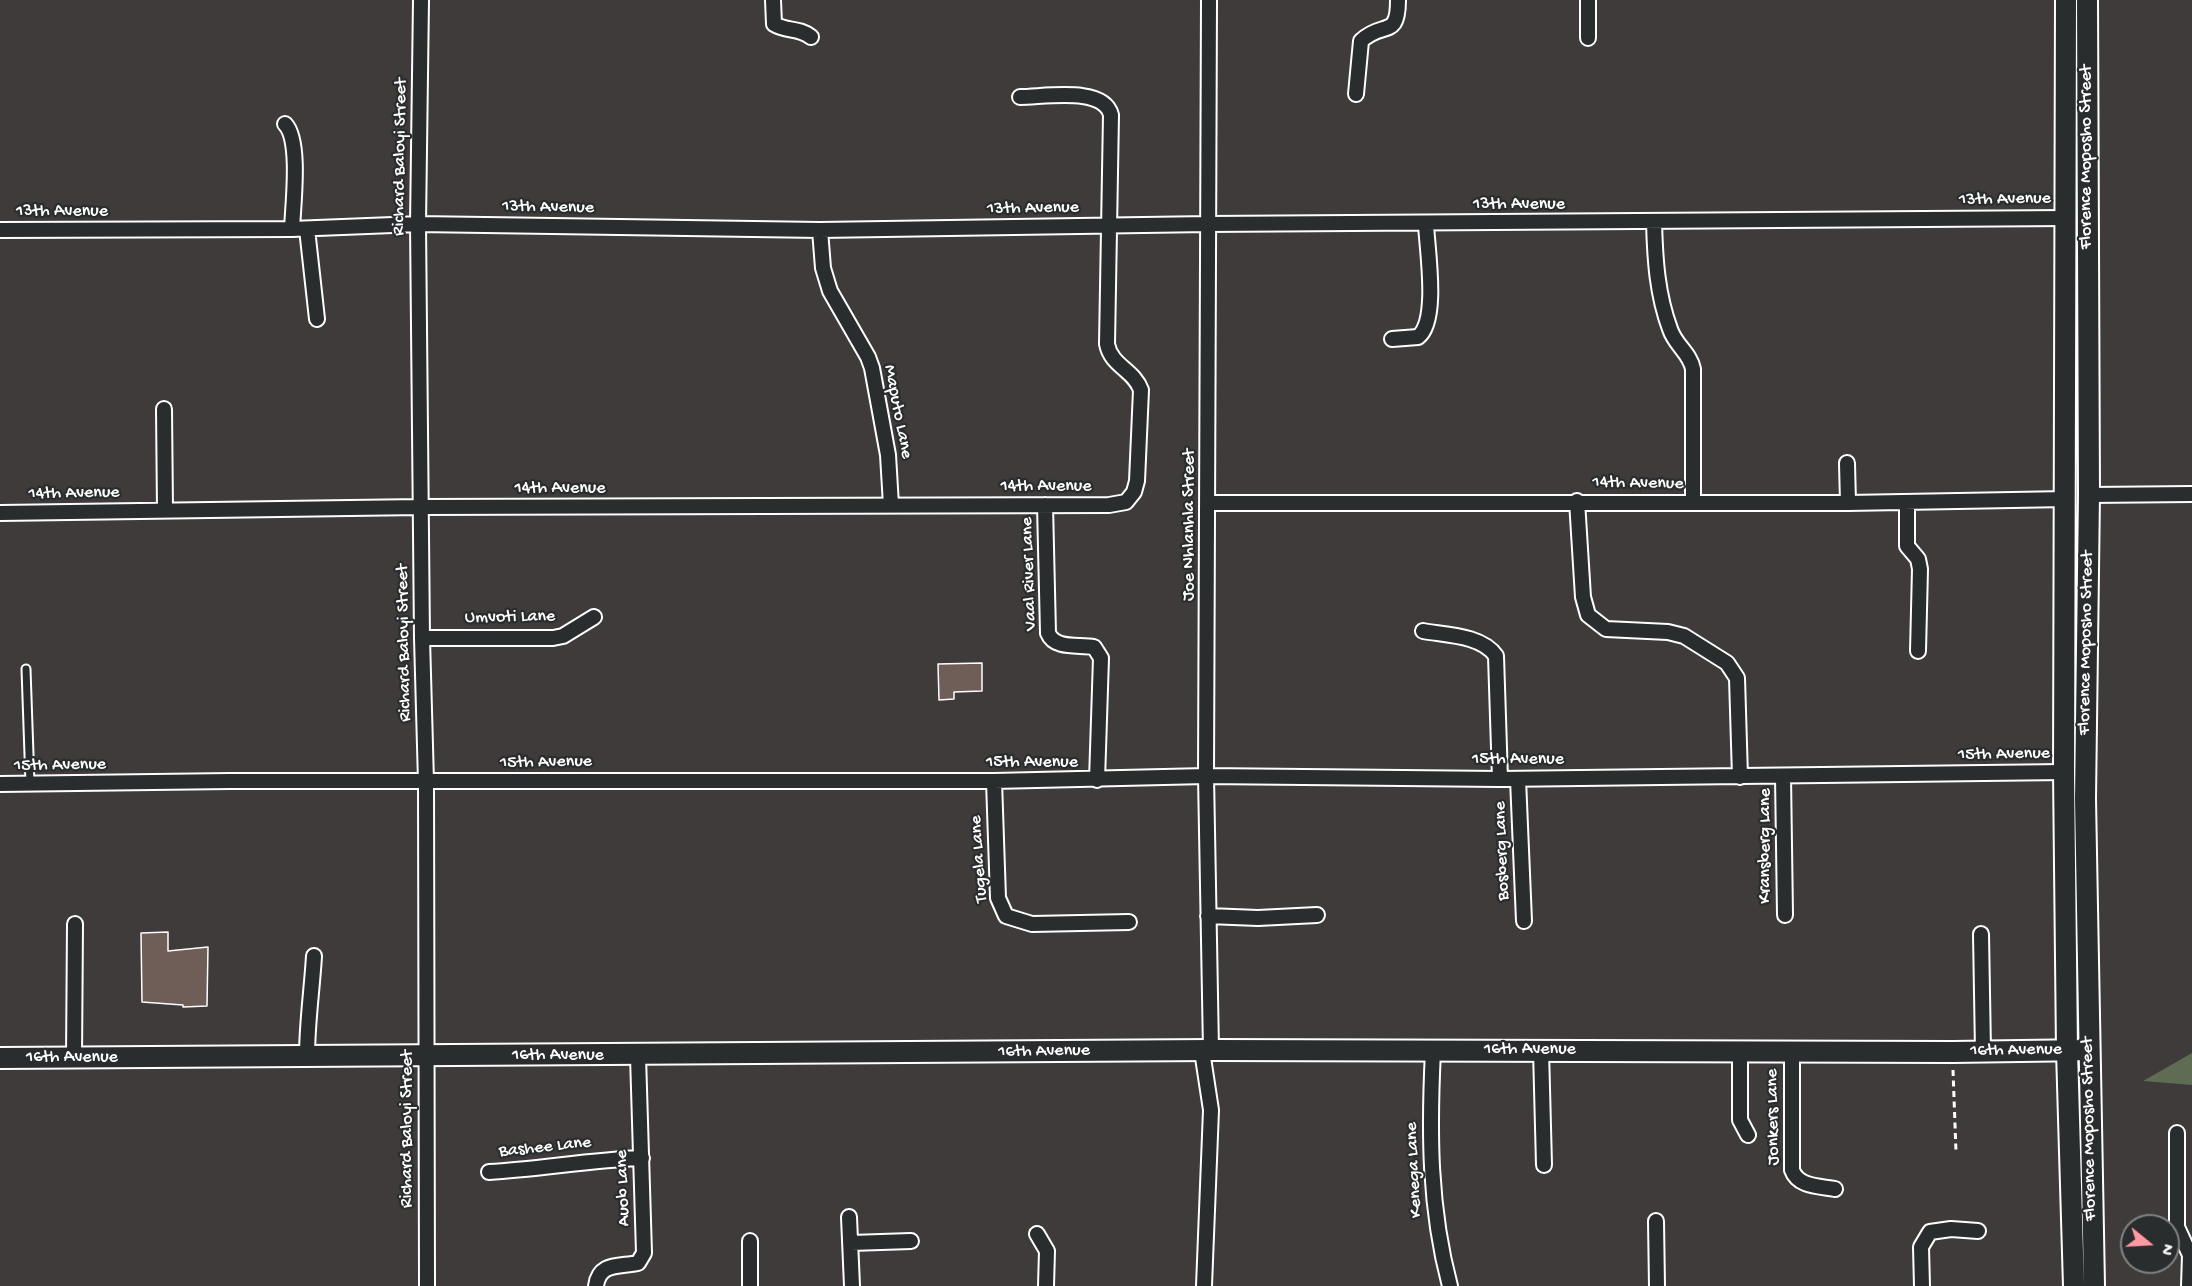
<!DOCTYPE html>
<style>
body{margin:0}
#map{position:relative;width:2192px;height:1286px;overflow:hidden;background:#3f3b3a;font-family:"Gochi Hand",sans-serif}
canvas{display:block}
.north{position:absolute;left:2120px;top:1214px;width:60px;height:60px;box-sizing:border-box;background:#2a2d2e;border:2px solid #7f8182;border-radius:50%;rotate:108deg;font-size:16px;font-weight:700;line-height:24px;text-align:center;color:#fff}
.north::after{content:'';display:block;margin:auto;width:21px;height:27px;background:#ff9aa2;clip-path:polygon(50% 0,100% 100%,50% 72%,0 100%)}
</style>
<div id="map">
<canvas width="2192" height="1286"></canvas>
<div class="north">N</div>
</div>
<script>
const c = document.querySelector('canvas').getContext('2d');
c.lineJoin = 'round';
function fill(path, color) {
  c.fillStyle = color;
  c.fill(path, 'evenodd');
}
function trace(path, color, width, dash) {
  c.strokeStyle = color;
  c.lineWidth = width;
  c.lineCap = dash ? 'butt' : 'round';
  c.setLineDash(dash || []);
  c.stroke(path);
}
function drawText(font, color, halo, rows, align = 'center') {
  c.font = font + ' "Gochi Hand",sans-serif';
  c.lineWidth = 4.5;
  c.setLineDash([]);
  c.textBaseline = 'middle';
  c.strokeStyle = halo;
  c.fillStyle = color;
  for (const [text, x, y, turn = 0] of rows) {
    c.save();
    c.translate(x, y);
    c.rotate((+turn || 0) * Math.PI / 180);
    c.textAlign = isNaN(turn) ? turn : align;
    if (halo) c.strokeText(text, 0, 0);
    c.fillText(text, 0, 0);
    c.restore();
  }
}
fill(new Path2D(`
 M2192 1053V1085L2143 1081Z`), '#5e6c53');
const building = new Path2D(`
 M982 663V691L954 692V699L939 700 938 664Z
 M168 932V951L208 947 207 1006 183 1007V1005L142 1002 141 933Z`);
fill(building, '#6f5d57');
trace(building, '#fff', 1.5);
const lane = new Path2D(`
 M26 669 30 783`);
const street = new Path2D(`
 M421 0 418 224 422 638 426 782 427 1286
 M773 0 774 24C787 32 799 27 811 37
 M1209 0 1206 776 1211 1050
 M1588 38V0
 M1356 94 1361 41C1383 20 1398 40 1398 0
 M285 124C301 140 293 205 292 229
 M1654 222C1655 259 1657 294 1670 329 1675 345 1690 353 1693 369V502
 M307 229 317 319
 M0 230 292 229 418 224 820 230 1208 224 2067 218
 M820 230 823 268 830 291 868 357 872 368 888 455 891 505
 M1392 339 1418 337C1439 321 1427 249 1426 224
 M164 409 165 510
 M1847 463 1848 503
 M2089 495 2192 494
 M1577 501 1583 597 1588 615 1606 629 1668 632 1684 636 1727 663 1737 678 1740 777
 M1907 502V546L1918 559 1920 569 1918 651
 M1208 503H1848L2067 499
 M1045 505 1048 633C1055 650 1079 644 1094 647L1101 658 1097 780
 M0 513 420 507 1109 505 1126 502 1134 492 1137 481 1141 390C1134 370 1111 366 1107 344L1111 115C1104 86 1045 97 1020 97
 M1423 631C1445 635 1482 635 1496 656L1500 779
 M422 638H553L563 636 594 617
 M1783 776 1785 915
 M1518 779 1524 921
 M994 781 998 898 1006 916 1032 924 1129 922
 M0 784 230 781H994L1206 776 1500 779 2064 772
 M1208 916 1258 918 1317 915
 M1981 934 1983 1051
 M1541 1050 1544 1165
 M1740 1050V1120L1748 1135
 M1792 1050V1170C1798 1187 1819 1186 1835 1189
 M1202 1051 1211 1110 1204 1286
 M1433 1051C1429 1131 1429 1208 1450 1286
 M307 1057C307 1022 312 990 314 956
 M74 1058 75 924
 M2177 1133V1227L2190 1255 2189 1286
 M489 1172C540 1169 590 1160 642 1158
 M849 1217 852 1286
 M1656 1221 1657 1286
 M1037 1234 1047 1251 1046 1286
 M851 1243 911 1241
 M596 1286C599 1262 619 1267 638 1263L644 1253 638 1056
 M750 1286V1241
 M1922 1286 1921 1247 1930 1232 1951 1229 1978 1231`);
const secondary = new Path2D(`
 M2066 0 2064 772 2067 1051 2074 1286
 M2087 0 2089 495 2085 799 2094 1286
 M0 1058 1211 1050 1953 1052 2088 1050`);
trace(lane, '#fff', 11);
trace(street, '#fff', 18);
trace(secondary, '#fff', 24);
trace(new Path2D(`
 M1953 1070 1956 1152`), '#fff', 3, [6, 4.5]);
trace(lane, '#2a2d2e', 7);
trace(street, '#2a2d2e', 14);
trace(secondary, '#2a2d2e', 20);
drawText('18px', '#fff', '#2a2d2e', [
 ["Richard Baloyi Street",401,157,-89],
 ["Florence Moposho Street",2087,157,-90],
 ["13th Avenue",2005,200,-1],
 ["13th Avenue",1519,205],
 ["13th Avenue",548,208,1],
 ["13th Avenue",1033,209,-1],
 ["13th Avenue",62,212],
 ["Maputo Lane",897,412,79],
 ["14th Avenue",1638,484,1],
 ["14th Avenue",1046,487],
 ["14th Avenue",560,489],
 ["14th Avenue",74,494,-1],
 ["Joe Nhlanhla Street",1190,525,-90],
 ["Vaal River Lane",1030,574,-92],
 ["Umvoti Lane",510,618,-1],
 ["Richard Baloyi Street",405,643,-91],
 ["Florence Moposho Street",2087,643,-89],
 ["15th Avenue",2004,755,-1],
 ["15th Avenue",1518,760],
 ["15th Avenue",546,763,-1],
 ["15th Avenue",1032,763],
 ["15th Avenue",60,766,-1],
 ["Kransberg Lane",1766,846,-90],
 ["Bosberg Lane",1503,851,-92],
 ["Tugela Lane",980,859,-94],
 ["16th Avenue",1530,1050],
 ["16th Avenue",2016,1051,-1],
 ["16th Avenue",1044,1052,-1],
 ["16th Avenue",558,1056],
 ["16th Avenue",72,1058],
 ["Jonkers Lane",1774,1117,-91],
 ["Richard Baloyi Street",408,1129,-90],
 ["Florence Moposho Street",2090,1129,-91],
 ["Bashee Lane",545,1148,-6],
 ["Kenega Lane",1415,1170,-93],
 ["Auob Lane",624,1188,-92]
]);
</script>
